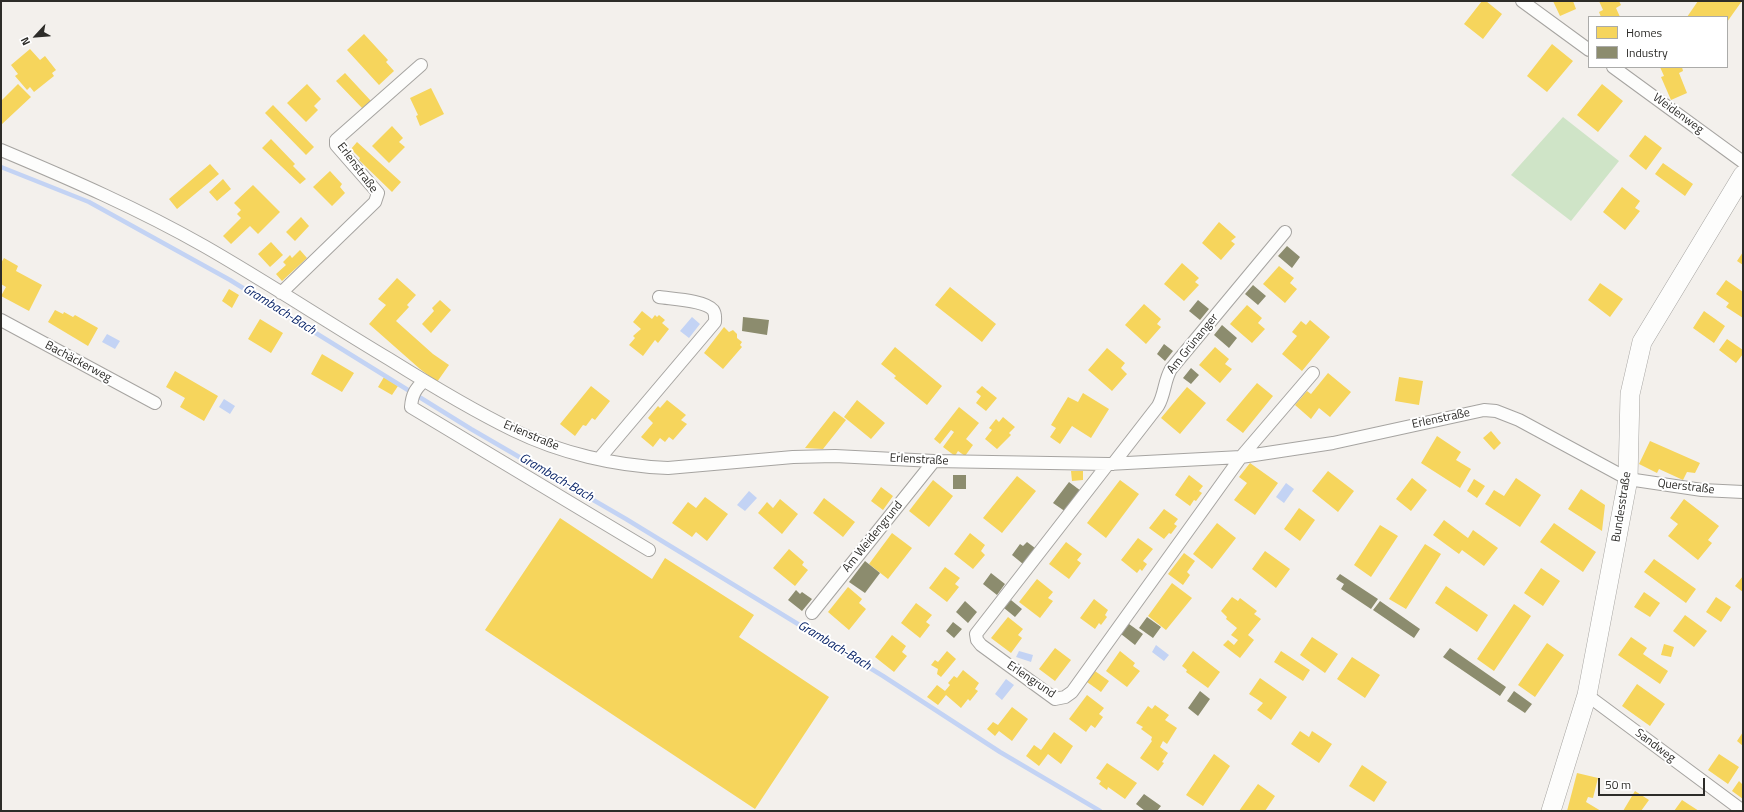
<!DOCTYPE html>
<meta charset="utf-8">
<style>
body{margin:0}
#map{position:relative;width:1744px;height:812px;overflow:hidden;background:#f3f0ec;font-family:"Titillium Web",sans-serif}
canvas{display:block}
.frame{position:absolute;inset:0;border:2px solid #2d2c29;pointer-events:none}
.legend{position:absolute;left:1588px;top:16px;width:140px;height:52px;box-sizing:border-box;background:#fff;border:1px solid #ababa9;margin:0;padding:5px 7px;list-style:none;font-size:12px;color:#2d2c29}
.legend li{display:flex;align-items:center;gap:8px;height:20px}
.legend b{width:20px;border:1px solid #ababa9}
.north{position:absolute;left:16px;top:16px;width:40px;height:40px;-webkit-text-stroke:3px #fff;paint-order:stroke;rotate:244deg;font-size:11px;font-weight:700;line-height:16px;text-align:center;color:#2d2c29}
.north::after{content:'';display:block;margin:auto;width:14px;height:18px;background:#2d2c29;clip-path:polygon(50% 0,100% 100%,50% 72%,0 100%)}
.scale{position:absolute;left:1598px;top:778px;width:107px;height:18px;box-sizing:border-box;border:2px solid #2d2c29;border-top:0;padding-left:5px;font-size:12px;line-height:14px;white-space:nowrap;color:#2d2c29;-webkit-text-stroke:3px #fff;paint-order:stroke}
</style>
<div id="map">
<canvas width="1744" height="812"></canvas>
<div class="frame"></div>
<ul class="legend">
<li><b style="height:11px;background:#f6d55c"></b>Homes</li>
<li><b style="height:11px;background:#8c8c6e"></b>Industry</li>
</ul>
<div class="north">N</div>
<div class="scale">50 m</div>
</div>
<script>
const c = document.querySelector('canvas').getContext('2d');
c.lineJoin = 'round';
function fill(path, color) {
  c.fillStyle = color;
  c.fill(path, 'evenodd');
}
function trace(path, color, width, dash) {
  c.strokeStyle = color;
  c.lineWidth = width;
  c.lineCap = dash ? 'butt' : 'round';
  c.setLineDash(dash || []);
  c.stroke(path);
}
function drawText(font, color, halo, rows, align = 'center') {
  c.font = font + ' "Titillium Web",sans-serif';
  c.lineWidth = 4;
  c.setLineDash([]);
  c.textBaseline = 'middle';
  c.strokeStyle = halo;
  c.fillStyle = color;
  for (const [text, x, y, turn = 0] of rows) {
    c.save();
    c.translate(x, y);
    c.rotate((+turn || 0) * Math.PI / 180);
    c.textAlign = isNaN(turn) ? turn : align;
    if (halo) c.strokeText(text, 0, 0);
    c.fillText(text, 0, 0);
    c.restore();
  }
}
fill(new Path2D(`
 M1563 117 1619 161 1571 221 1511 175Z`), '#cfe4c7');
fill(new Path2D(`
 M692 317 700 324 689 338 680 331Z
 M107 334 120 341 115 349 102 342Z
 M224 399 235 406 230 414 219 407Z
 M1286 483 1294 489 1284 503 1276 497Z
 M749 491 757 498 745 511 737 505Z
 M1156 645 1169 655 1164 661 1152 652Z
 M1019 651 1033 655 1031 662 1016 657Z
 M1006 679 1014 685 1002 700 995 694Z`), '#c3d3f4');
fill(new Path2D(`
 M1482 1H1486L1502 14 1483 39 1464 24Z
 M1553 1H1573L1576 9 1560 16Z
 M1599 1H1619L1621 5 1616 8 1620 17H1601L1599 12 1603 10Z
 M1698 1H1742L1727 22V17H1687Z
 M364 34 388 60 386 62 394 71 379 85 347 50Z
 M1552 44 1573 61 1547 92 1527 76Z
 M30 49 40 60 45 56 56 70 52 73 54 76 34 92 30 87 27 90 15 76 18 74 11 65Z
 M1660 67H1682L1683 71 1679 73 1687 93 1671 100 1661 77 1664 76Z
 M345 73 371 101 363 109 336 81Z
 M18 84 31 97 1 125V101Z
 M307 84 321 99 314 106 318 110 306 122 287 103Z
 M1602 84 1623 101 1598 132 1577 115Z
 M431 88 444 114 420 126 416 116 418 115 410 98Z
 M273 105 314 147 306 155 265 113Z
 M392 126 403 138 399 142 405 147 389 163 372 146Z
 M1645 135 1662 148 1646 170 1629 156Z
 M271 139 295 164 293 166 306 179 300 184 262 148Z
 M357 142 401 182 392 192 359 160 360 158 351 149Z
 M1663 163 1693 184 1685 196 1655 174Z
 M210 164 219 174 177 209 169 199Z
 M330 171 342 184 340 187 345 193 332 206 313 187Z
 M223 179 231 189 217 201 209 192Z
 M253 185 280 212 258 234 250 226 231 244 223 236 241 218 237 214 241 210 234 203Z
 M1622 187 1640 201 1635 208 1640 211 1625 230 1603 212Z
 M301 217 309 226 295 241 286 232Z
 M1219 222 1236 237 1231 241 1235 244 1221 260 1202 243Z
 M271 242 283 255 270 267 258 254Z
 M300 250 307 258 282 281 276 274 286 265 283 262 290 255 292 258Z
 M1743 252V265L1737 261Z
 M4 258 18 266 16 271 42 285 29 311 1 296 6 287 1 284V263Z
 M1182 263 1199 278 1195 282 1199 285 1184 301 1164 284Z
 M1279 266 1294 278 1290 283 1297 289 1285 303 1263 284Z
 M397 278 416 295 407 305 409 307 396 321 433 354 449 365 437 382 420 369 369 324 386 305 378 299Z
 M1726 280 1743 292V318L1726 307 1729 303 1716 294Z
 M1600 283 1623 299 1610 317 1588 300Z
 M950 287 996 324 982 342 935 305Z
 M229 289 239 295 232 308 222 301Z
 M440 300 451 310 431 333 422 324 434 311 432 308Z
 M1144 304 1161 319 1157 324 1161 327 1146 344 1125 325Z
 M1247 305 1262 318 1258 323 1265 329 1252 343 1230 324Z
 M55 310 63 314 64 312 73 317 75 315 98 328 88 346 48 322Z
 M642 311 652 319 655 315 657 317 659 315 665 320 662 323 669 329 658 343 655 340 643 356 629 345 635 338 633 336 641 329 633 322Z
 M1704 311 1725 326 1714 343 1693 328Z
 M260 319 283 333 271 353 248 339Z
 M1310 320 1330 337 1302 371 1282 354 1297 336 1292 332 1301 321 1306 325Z
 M724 327 729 332 733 330 737 334V338L742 342 740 345 742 347 723 369 704 353Z
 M1727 339 1743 350V354L1736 363 1719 350Z
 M895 347 942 386 927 405 894 378 896 376 881 364Z
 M1215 347 1229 359 1225 364 1232 369 1220 383 1199 365Z
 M1107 348 1125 363 1121 368 1127 374 1112 391 1088 370Z
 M322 354 354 373 342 392 311 374Z
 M175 371 218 396 204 421 180 407 185 398 166 387Z
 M1328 373 1351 392 1330 417 1319 408 1311 419 1295 405 1307 391 1311 394Z
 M384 377 398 386 392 395 378 387Z
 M1399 377 1423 381 1419 405 1395 401Z
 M1257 383 1273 396 1243 433 1226 420Z
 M591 386 610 401 595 420 592 418 586 426 583 425 575 436 560 424Z
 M982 386 997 398 986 411 976 403 981 396 976 392Z
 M1187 387 1206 403 1180 434 1161 418Z
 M1083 393 1109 409 1091 438 1072 426 1060 444 1050 437 1056 428 1051 425 1068 397 1078 402Z
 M667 400 686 415 681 420 687 424 673 440 669 437 665 442 660 438 653 447 641 437 653 423 648 418 658 406 660 408Z
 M857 400 885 423 871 439 844 417Z
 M959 407 979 423 966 439 973 445 965 456 958 451 955 456 943 447 954 432 951 430 940 444 934 439Z
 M834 411 846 420 823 449 805 448Z
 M1003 417 1015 427 1009 433 1011 435 997 449 985 439 992 430 989 428 996 419 999 422Z
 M1491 431 1501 443 1494 450 1483 438Z
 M1437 436 1461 452 1456 460 1471 469 1460 488 1421 463Z
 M1650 441 1700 463 1695 473 1687 472 1683 480 1659 469 1657 473 1639 464Z
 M1250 463 1278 483 1255 515 1234 500 1247 483 1239 477Z
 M1071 471H1083V480L1072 481Z
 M1328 471 1354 491 1338 512 1312 491Z
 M1189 475 1203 486 1199 491 1202 493 1196 501 1194 500 1190 506 1175 495Z
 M1017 476 1036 491 1002 533 983 518Z
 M1412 478 1427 490 1411 511 1396 499Z
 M1516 478 1541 495 1520 527 1485 504 1494 490 1504 496Z
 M1474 479 1485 486 1477 498 1467 491Z
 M933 480 953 496 929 527 909 511Z
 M1120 480 1139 494 1106 538 1087 523Z
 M881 487 893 496 883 510 871 501Z
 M1581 489 1605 505 1602 531 1568 509Z
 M705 497 728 514 707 541 696 532 692 537 672 523 688 502 696 508Z
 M824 498 855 522 843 537 813 513Z
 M780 499 798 514 782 534 758 513 767 502 773 508Z
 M1684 499 1719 526 1708 540 1712 543 1698 560 1668 536 1678 524 1670 518Z
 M1299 508 1315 520 1300 541 1284 529Z
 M1164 509 1178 519 1174 524 1177 526 1171 534 1169 533 1164 539 1149 528Z
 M560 518 652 579 665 558 754 615 739 637 829 697 755 809 485 630Z
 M1444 520 1468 538 1473 530 1498 548 1484 566 1462 550 1459 554 1433 535Z
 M1217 523 1236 538 1212 569 1193 554Z
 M1554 523 1596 552 1583 572 1540 542Z
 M1380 525 1398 536 1371 577 1354 565Z
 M892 533 912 548 888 579 869 564Z
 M970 533 985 545 981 551 985 555 973 569 954 554Z
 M1138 538 1153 549 1143 561 1147 564 1142 571 1140 569 1137 573 1121 560Z
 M1066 542 1082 554 1077 560 1081 563 1069 579 1049 564Z
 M1425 544 1441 554 1406 609 1389 599Z
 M789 549 804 562 802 565 808 570 795 586 773 568Z
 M1265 551 1290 569 1276 588 1252 569Z
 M1184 553 1195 561 1187 572 1190 575 1183 585 1168 574Z
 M1654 559 1696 589 1686 603 1644 572Z
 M945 567 960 578 955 584 959 587 947 602 929 588Z
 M1541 568 1560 581 1543 606 1524 593Z
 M1743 576V592L1735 586Z
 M1037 579 1053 592 1048 598 1053 601 1040 618 1019 602Z
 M1172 583 1192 598 1166 630 1148 616Z
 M1446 586 1488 615 1477 632 1435 603Z
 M848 587 862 599 859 603 866 609 849 630 828 612Z
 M1644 592 1660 603 1650 617 1634 607Z
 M1232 597 1238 601 1240 598 1257 611 1254 614 1261 619 1248 635 1254 640 1240 658 1223 645 1228 640 1234 645 1238 640 1231 635 1237 628 1226 619 1227 617 1221 611Z
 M1716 597 1731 607 1721 622 1706 612Z
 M1094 599 1108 610 1105 615 1107 617 1101 625 1099 623 1095 629 1080 618Z
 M916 603 932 615 926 622 930 625 920 638 901 623Z
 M1514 604 1531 616 1494 671 1477 659Z
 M1685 615 1707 631 1694 647 1673 631Z
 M1008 617 1023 629 1018 635 1022 638 1011 653 991 638Z
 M892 635 906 646 902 652 907 656 894 672 875 657Z
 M1312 637 1338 654 1325 673 1300 655Z
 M1631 637 1647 648 1643 654 1668 671 1660 684 1618 655Z
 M1547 643 1564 655 1535 697 1518 685Z
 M1664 644 1674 647 1671 657 1661 655Z
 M1055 648 1071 660 1055 681 1039 669Z
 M947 651 956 659 941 677 937 674 938 669 931 665 935 660 938 662Z
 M1120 651 1135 663 1133 666 1140 671 1127 687 1106 671Z
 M1193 651 1220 672 1208 688 1186 672 1187 670 1182 666Z
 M1281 651 1310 670 1303 681 1274 662Z
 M1352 657 1380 675 1365 698 1337 679Z
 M963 670 979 683 975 689 978 691 970 701 968 699 961 708 946 695 938 705 927 697 937 685 945 691 950 685 948 683 954 676 957 678Z
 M1095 671 1109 681 1101 692 1087 682Z
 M1260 678 1287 697 1271 720 1257 710 1263 703 1249 694Z
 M1637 684 1665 704 1650 726 1622 706Z
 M1087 695 1104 708 1099 714 1103 717 1095 728 1091 725 1086 732 1069 719Z
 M1155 705 1169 715 1165 720 1177 728 1167 744 1163 741 1160 747 1168 753 1162 762 1164 763 1158 771 1140 758 1152 741 1151 740 1152 737 1141 729 1143 727 1136 723 1148 706 1152 709Z
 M1012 707 1028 719 1012 741 999 731 995 736 987 729 993 722 998 725Z
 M1300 731 1309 737 1312 731 1332 744 1319 763 1291 744Z
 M1054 732 1073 746 1061 764 1048 754 1039 766 1026 756 1034 745 1041 750Z
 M1743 732V746L1737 741Z
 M1214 754 1230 766 1203 806 1186 795Z
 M1719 754 1739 767 1728 784 1708 770Z
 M1107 763 1137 783 1125 799 1108 787 1107 790 1099 784 1101 781 1096 778Z
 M1362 765 1387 782 1374 802 1349 786Z
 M1577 773 1598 778 1593 798 1588 797 1586 802 1601 811H1567Z
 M1739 781 1743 785V799L1732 791Z
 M1258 784 1275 796 1265 811H1239Z
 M1635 791 1649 800 1641 811H1623Z
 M1682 800 1699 811H1674Z`), '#f6d55c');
fill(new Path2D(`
 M1287 246 1300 257 1292 268 1278 256Z
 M1253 285 1266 296 1258 305 1245 294Z
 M1198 300 1209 309 1200 320 1189 311Z
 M743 317 769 320 767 335 742 331Z
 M1222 325 1237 338 1229 348 1214 335Z
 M1164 344 1173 351 1165 361 1157 354Z
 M1191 368 1199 375 1191 384 1183 378Z
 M953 475H966V489H953Z
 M1069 482 1081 491 1066 512 1053 503Z
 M1027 542 1035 548 1023 564 1012 555 1020 544 1023 546Z
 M865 561 880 573 865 593 849 582Z
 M991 573 1005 584 997 595 983 584Z
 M1340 574 1378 599 1371 609 1341 589 1344 584 1336 579Z
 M796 590 800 594 802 592 812 599 802 611 788 600Z
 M1011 600 1022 609 1015 617 1004 608Z
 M965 601 977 612 968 623 956 612Z
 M1380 601 1420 629 1414 638 1373 610Z
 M1147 617 1161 627 1153 638 1139 628Z
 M953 622 962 629 954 638 946 631Z
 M1129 624 1143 634 1135 645 1121 634Z
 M1450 648 1506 687 1500 696 1443 657Z
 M1200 691 1210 699 1198 716 1188 708Z
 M1514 691 1532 704 1525 713 1507 701Z
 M1144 794 1161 806 1157 811H1145L1136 804Z`), '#8c8c6e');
trace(new Path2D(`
 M1 167 89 202 230 280 471 429 626 519 883 676 1000 752 1100 811`), '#c3d3f4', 4.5);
const minor = new Path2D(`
 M1522 1 1589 50
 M1613 67 1743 162
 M1 150C70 179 139 209 204 246 267 282 327 322 389 359 429 384 470 409 513 430 560 453 615 466 668 468L793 457 835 456 934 461 1108 464 1241 457 1333 443 1484 410 1496 411 1519 420 1628 479 1702 490 1743 492
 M281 293 375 202 378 193 336 145V140L421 65
 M1 320 155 403
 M424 381C415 389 412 395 411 407L649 550
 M599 459 715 322C715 318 716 314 713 310 705 300 672 299 659 297
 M1108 464 976 634 977 640 981 645 1055 699 1065 697 1072 692 1241 457 1313 373
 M1113 464 1158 406C1165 394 1164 381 1171 369L1285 232
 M812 613 934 461
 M1587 695 1743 811`);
const primary = new Path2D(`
 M1551 811 1587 695 1628 479 1630 394 1642 342 1743 175`);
trace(minor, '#a6a4a1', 14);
trace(primary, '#a6a4a1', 20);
trace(minor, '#fdfdfc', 12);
trace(primary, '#fdfdfc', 19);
drawText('12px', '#2d2c29', '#fff', [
 ["Weidenweg",1678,114,36],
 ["Erlenstraße",357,168,53],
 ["Am Grünanger",1193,344,-51],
 ["Bachäckerweg",78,362,28],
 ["Erlenstraße",1441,419,-12],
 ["Erlenstraße",531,436,23],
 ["Erlenstraße",919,460,3],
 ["Querstraße",1686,487,7],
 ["Bundesstraße",1622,507,-81],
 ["Am Weidengrund",873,537,-51],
 ["Erlengrund",1031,680,34],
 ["Sandweg",1655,746,37]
]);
drawText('italic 13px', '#0b266a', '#fff', [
 ["Grambach-Bach",279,310,32],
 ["Grambach-Bach",556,478,30],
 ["Grambach-Bach",834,646,31]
]);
</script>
